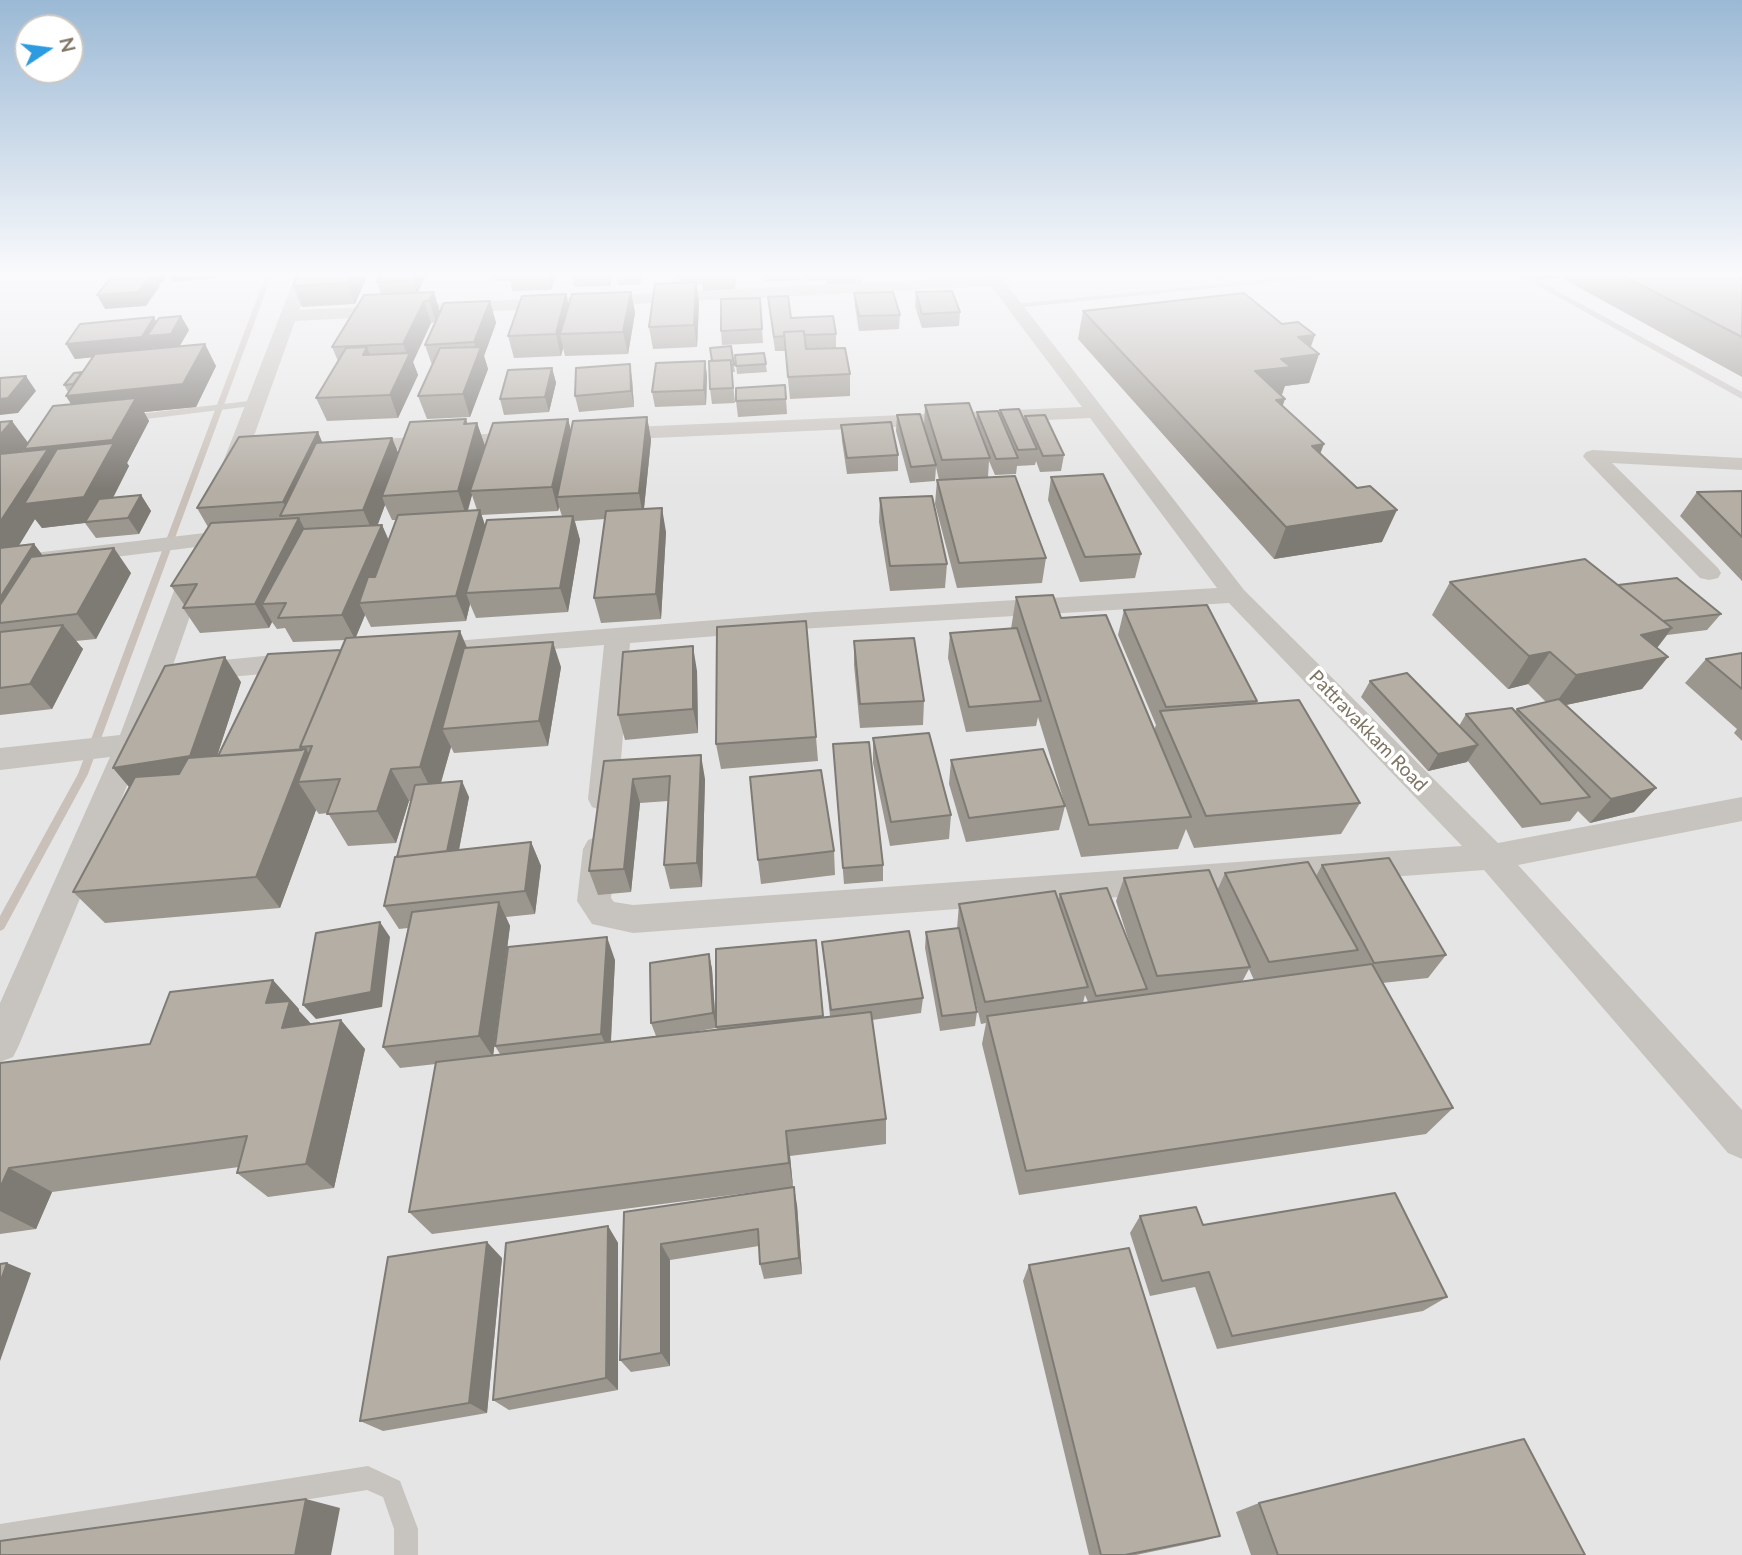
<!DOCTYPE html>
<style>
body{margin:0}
#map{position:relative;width:1742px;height:1555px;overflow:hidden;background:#f5f5f8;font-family:Lato,sans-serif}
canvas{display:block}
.north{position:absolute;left:14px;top:14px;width:70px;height:70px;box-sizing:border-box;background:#fff;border:2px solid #ccc7c1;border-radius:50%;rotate:77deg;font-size:19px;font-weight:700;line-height:28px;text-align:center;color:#7f7463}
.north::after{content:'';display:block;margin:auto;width:24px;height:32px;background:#2c9be0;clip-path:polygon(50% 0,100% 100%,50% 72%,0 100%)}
</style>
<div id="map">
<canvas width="1742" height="1555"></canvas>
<div class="north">N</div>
</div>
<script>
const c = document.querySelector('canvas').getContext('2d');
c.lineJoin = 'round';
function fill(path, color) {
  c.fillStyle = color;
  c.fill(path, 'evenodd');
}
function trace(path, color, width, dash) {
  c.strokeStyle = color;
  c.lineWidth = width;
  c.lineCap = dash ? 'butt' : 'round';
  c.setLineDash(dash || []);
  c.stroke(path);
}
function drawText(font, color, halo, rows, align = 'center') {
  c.font = font + ' Lato,sans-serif';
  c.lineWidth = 7;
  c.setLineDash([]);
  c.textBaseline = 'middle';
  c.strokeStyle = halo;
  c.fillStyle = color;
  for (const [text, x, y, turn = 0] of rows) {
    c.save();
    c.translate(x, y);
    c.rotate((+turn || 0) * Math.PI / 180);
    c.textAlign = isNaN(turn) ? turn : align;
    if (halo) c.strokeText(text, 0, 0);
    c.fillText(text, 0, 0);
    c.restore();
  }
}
fill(new Path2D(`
 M0 272H1742V1555H0Z`), '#e6e5e5');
fill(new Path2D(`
 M267 272H273L88 774 4 929 0 931V916L78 774Z`), '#c9c0b9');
fill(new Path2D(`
 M1343 272H1372L1014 308 1010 306 1014 304Z
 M1513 272H1523L1742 392V399Z
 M257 400 260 401V405L130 421 125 418 130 415Z
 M368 1466 400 1481 418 1529V1555H394V1529L383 1497 367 1490 0 1548V1524Z`), '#c7c3be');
fill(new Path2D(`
 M297 272H313L299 310 984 277 981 272H997L1244 590 1498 843 1742 797V821L1518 865 1742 1110V1159L1728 1153 1484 870 633 933 592 924 577 901 583 849 588 840 599 836 610 840 615 849 611 898 614 902 633 905 1462 846 1229 603 815 628 630 643 618 799 614 807 603 811 592 807 588 799 604 645 426 659 417 656 413 650 417 644 815 612 1217 588 1090 418 610 440 603 438 600 434 603 430 610 428 1082 407 991 286 295 321 240 475 237 480H221L218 475Z
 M529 432 536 434 539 438 536 442 355 452 348 450 345 446 348 442 355 440Z
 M1593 450 1742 458V470L1612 463 1718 568 1721 573 1718 578 1709 580 1700 578 1586 460 1583 456 1586 452Z
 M205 533 213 535 217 540 213 545 0 571V557Z
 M196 557 204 559 208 564 173 665 304 652 313 655 317 661 313 667 304 670 167 683 151 728 19 1045 13 1057 0 1062V1003L110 757 0 770V748L120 735 184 564 188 559Z`), '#c7c3be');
fill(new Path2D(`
 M369 272 355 304 302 307 293 286Z
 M428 272 418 292H434L440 312 490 301 496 323 484 356 488 369 470 417 427 419 418 396 432 365 425 345 435 322 431 323 413 362 418 375 398 418 327 421 316 398 338 361 332 347 381 294 377 282Z
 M493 272H557L551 290 512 291 510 281H495Z
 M571 272H613L610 286 574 287Z
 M616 272H642L640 285H618Z
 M678 272H736L735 289 703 291 702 284H697L699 303 697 347 653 349 649 327 679 283Z
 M765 272H800V280L766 282Z
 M805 272H869V277H862V283L827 284 826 280 807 281Z
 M876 272H941L877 276Z
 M1209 272H1261L1260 275 1215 278Z
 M1521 272H1742V377L1560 277 1535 280Z
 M631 292 635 313 628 354 565 356 563 348 561 356 514 358 508 336 569 305Z
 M916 292 960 312 959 326 922 328 915 306Z
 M854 293 900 315 899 329 859 331 855 307Z
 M768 297 791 318 836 334V348L850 374V396L790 399 785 351H775Z
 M760 298 763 343 722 345 721 331Z
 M1083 311 1311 347 1319 354 1309 383 1285 386 1282 395 1283 406 1320 454 1382 542 1274 559 1078 339Z
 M181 316 189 330 180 346 216 366 196 407 144 412 149 421 127 463 129 466 113 498 141 495 151 511 139 534 96 538 85 523 42 528 35 519 19 545 34 544 43 556 131 573 96 639 76 641 83 649 52 709 0 715V422L28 443 71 404 66 396 68 392 64 385 82 372 92 357 75 359 66 344Z
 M731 346 735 372H732L735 403 712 404 710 389 712 361Z
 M764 353 767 372 737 374 735 355Z
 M705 361 707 376 706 405 655 407 652 392Z
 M552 368 556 383 549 412 504 415 500 399Z
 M632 379 634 407 579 412 575 396Z
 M786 399 787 414 738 417 736 401Z
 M925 405 976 422 977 412 1000 415V410L1024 419 1025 416 1064 455 1061 471 1040 472 1036 461 1035 465 1017 466 1016 474 995 475 989 461 988 477 1046 558 1042 583 957 588 935 504 937 480H939L936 467 935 481 910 483 896 431 897 415 924 427Z
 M647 417 651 440 644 509 666 532 661 619 601 623 594 598 605 519 575 521 580 540 568 612 476 618 470 604 466 621 371 627 365 615 356 637 467 648 561 667 548 746 454 753 451 747 441 783 469 797 459 850 531 842 541 866 535 914 506 917 510 926 493 1055 500 1054 495 1046 615 960 611 1042 656 1036 651 1023 709 954 712 969 716 1028 680 1034 717 1029 716 1027 816 940 823 1017 830 1016 822 942 923 998 921 1013 872 1020 886 1119V1144L790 1156 793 1187 432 1234 409 1212 436 1064 400 1068 383 1047 408 928 399 929 384 906 411 801H409L396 843 348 846 328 813 319 814 316 810 280 908 105 923 73 892 130 788 241 682 217 756 341 650 346 640 293 642 285 628 277 629 272 622 269 628 200 633 183 608 185 606 171 586 208 527 197 508 322 443 392 438 398 453 467 424 477 423 485 446 568 419 571 431ZM472 495 477 510 468 511ZM385 505 392 520H397L389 541 382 525 377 526ZM559 507 562 516 485 526 481 515 558 511Z
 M841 425 898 455V471L847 474 842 441Z
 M1051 477 1141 554 1135 578 1080 582 1048 500Z
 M1742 491V581L1680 516 1697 492Z
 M880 498 947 564 945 588 890 591 879 522Z
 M1450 582 1618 585 1721 614 1707 630 1667 635 1657 648 1642 689 1565 705 1656 788 1634 812 1590 823 1578 811 1570 821 1522 828 1467 760V762L1428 771 1361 697 1370 681 1459 726 1466 714 1515 712 1517 709 1546 702 1528 684 1508 689 1432 615Z
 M1016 597 1061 618 1154 730 1156 725 1118 635 1124 610 1257 701 1256 704 1360 803 1341 834 1194 848 1186 829 1178 849 1081 857 1038 717 1036 726 966 732 948 658 950 633 1011 629Z
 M854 641 924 701 923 725 860 728 854 665Z
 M1742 653V741L1734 733 1737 729 1685 683 1706 659Z
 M697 671 698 733 625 740 618 715Z
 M816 737 818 761 721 769 716 744Z
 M873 738 951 815 949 839 890 846 873 763Z
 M833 744 883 865V881L844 884Z
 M951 760 1065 806 1059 830 966 842 949 784Z
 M604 761 705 779 702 887 670 889 664 865 668 801 640 803 631 892 598 895 589 871Z
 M834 851 835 875 761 884 758 860Z
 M1322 865 1446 955 1428 978 1382 983 1453 1108 1426 1134 1019 1195 982 1044 986 1023 981 1024 972 987 977 1012 975 1026 940 1031 925 948 926 932 957 929 959 904 1058 901 1060 894 1134 957 1116 901 1124 878 1217 891 1225 873 1316 876ZM1249 969 1254 980 1242 982ZM1085 995 1088 1002 1083 1003Z
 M299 1009V1011L311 1024 365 1049 334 1188 268 1197 237 1173 239 1167 52 1192 36 1229 0 1234V1063L150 1044Z
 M797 1205 802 1274 764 1279 760 1264 759 1246 670 1260V1366L631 1372 620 1360 624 1212Z
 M1140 1216 1203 1225 1447 1297 1423 1311 1217 1349 1195 1287 1150 1296 1130 1233Z
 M608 1226 618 1243V1390L509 1410 493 1400Z
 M502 1258 487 1413 383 1431 360 1421Z
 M1029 1265 1220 1536 1203 1541 1136 1555H1089L1023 1281Z
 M1259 1503 1585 1555H1251L1236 1512Z`), '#9b968e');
fill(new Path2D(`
 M117 272H218L215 278 173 282 169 273 162 283H159L160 286 146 306 105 309 97 295 125 286Z
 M352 272H369L355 304 347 283Z
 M417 272H428L417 294 413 280Z
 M547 272H557L551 290Z
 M607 272H613L610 286Z
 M637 272H642L640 285Z
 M734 272H736L735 289Z
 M1539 272H1563L1560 277 1535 280Z
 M696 282 699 303 697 347 694 325Z
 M434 292 440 313 436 322 429 301Z
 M631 292 635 313 628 354 623 332Z
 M566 294 571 315 560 334 563 348 561 356 556 334Z
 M424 301 431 323 413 362 418 375 398 418 390 395 408 357 403 344Z
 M490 301 496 323 484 356 488 369 470 417 463 394 478 355 474 342Z
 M181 316 189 330 178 348 155 350 153 346 150 352 75 359 66 344 154 317 161 331Z
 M1315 335 1308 355 1319 354 1309 383 1285 386 1281 396 1255 371 1281 359 1298 337Z
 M205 344 216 366 196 407 144 412 149 421 127 463 129 466 101 521 42 528 35 519 12 557 0 558V522L36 467 24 450 5 473 0 466V435L12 421 29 444 80 418 66 396Z
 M367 347 376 370 363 355Z
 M705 361 707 376 706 405 704 390Z
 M630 364 632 379 634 407 631 391Z
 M552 368 556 383 549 412 545 397Z
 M26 376 36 391 18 413 0 415V399Z
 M1285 399 1275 429 1276 400Z
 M647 417 651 440 643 517 639 493Z
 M466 419 473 440 477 423 485 446 470 491 472 495 466 515 458 491 464 424Z
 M568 419 574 443 557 497 559 507 558 511 552 487Z
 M318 432 328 456 290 515 283 502Z
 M392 438 402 462 382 496 385 505 374 535 363 510Z
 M1324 444 1312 475V446Z
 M141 495 151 511 139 534 128 518Z
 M662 508 666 532 661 619 656 594Z
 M480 510 488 534 466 593 470 604 466 621 456 596Z
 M1397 510 1382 542 1274 559 1286 527Z
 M573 516 580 540 568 612 560 588Z
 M299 518 311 542 262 604 272 622 269 628 255 604Z
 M382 525 393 550 359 603 365 615 355 639 342 615Z
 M34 544 52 568 0 623V598Z
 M114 548 131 573 96 639 77 614Z
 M63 625 83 649 52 709 30 684Z
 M1672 628 1647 661 1641 635Z
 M460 631 474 664 442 729 451 747 436 799 420 767Z
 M553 642 561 667 548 746 539 721Z
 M693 646 697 671 698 733 693 709Z
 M1550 652 1528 684 1508 689 1529 656Z
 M225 657 241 682 209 781 134 793 113 768Z
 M1668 657 1642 689 1552 708 1576 675Z
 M1478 745 1467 762 1428 771 1438 754Z
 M306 749 325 780 298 782 316 810 280 908 256 877Z
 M701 755 705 779 702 887 697 863Z
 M391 769 409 801 396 843 377 811Z
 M633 779 640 803 631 892 624 869Z
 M462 781 469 797 455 870 446 854Z
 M1656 788 1634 812 1590 823 1611 799Z
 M531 842 541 866 535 914 525 891Z
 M499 902 510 926 493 1057 479 1036Z
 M380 922 390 937 382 1007 316 1019 303 1005Z
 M607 937 615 960 610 1055 601 1034Z
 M709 954 712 969 716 1028 713 1013Z
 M273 980 299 1009V1011L316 1029 282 1028 266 1003Z
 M341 1020 365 1049 334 1188 306 1164Z
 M786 1131 790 1156 793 1187 789 1163Z
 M9 1168 52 1192 36 1229 0 1211V1188Z
 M794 1187 797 1205 802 1274 799 1258Z
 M608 1226 618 1243V1390L606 1378Z
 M487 1242 502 1258 487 1413 469 1403Z
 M661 1244 670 1260V1366L661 1353Z
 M7 1263 31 1273 0 1361V1283Z
 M306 1499 340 1508 331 1555H295Z`), '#7e7a74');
const building = new Path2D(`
 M153 272 138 292 97 295 113 275Z
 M298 272H352L347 283 293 286Z
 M382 272H417L413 280 377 282Z
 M571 272H606L571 274Z
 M1616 272H1742V337Z
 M696 282 694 325 649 327 655 284Z
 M952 291 960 312 922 314 916 292Z
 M434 292 429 301H424L403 344 332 347 364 295Z
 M631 292 623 332 560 334 572 294Z
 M893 292 900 315 859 316 854 293Z
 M1244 293 1282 324 1298 322 1315 335 1298 337 1319 354 1281 359 1291 367 1255 371 1285 399 1276 400 1324 444 1312 446 1357 488 1370 486 1397 510 1286 527 1083 311Z
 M566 294 556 334 508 336 522 296Z
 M788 296 791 318 833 316 836 334 804 335V331L784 332V336L774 337 768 297Z
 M760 298 762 329 721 331V299Z
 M490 301 474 342 425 345 444 303Z
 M181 316 171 334 147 336 159 318Z
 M154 317 142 337 66 344 80 324Z
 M804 331 806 349 845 348 850 374 788 377 784 332Z
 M205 344 183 384 66 396 95 354Z
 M731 346 734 365H731V360L712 361 710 348Z
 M367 347 363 355 410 353 390 395 316 398 346 348Z
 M481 347 463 394 418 396 440 348Z
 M764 353 766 364 736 366 735 355Z
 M731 360 733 388 710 389 709 361Z
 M705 361 704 390 652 392 656 363Z
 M630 364 631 391 575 396 576 368Z
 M552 368 545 397 500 399 508 370Z
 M82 372 73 384 64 385 74 373Z
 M26 376 8 398 0 399V378Z
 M785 385 786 399 736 401V388Z
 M136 398 112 440 24 449 53 406Z
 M969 403 990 458 942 460 925 405Z
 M1019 409 1037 449 1018 450 1000 410Z
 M998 411 1018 458 996 459 977 412Z
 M920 414 936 465 911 467 897 415Z
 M1045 415 1064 455 1043 456 1025 416Z
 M647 417 639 493 557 497 573 421Z
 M466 419 464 424 477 423 458 491 382 496 410 422Z
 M568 419 552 487 470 491 493 423Z
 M12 421 0 435V422Z
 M891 422 898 455 847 458 841 425Z
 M318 432 283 502 197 508 239 437Z
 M392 438 363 510 280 516 316 443Z
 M114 443 84 497 24 504 57 449Z
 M48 449 0 522V454Z
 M1103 474 1141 554 1085 557 1051 477Z
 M1015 476 1046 558 959 563 937 480Z
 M1742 491V537L1697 492Z
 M141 495 128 518 85 522 99 499Z
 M932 496 947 564 890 566 880 498Z
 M662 508 656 594 594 598 606 511Z
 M480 510 456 596 359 603 368 577H375L398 515Z
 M573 516 560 588 466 593 487 520Z
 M299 518 255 604 183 608 197 584 171 586 211 523Z
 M382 525 342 615 278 618 286 603 262 604 303 529Z
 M34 544 0 598V548Z
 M114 548 77 614 0 623V605L31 557Z
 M1585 559 1672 628 1641 635 1668 657 1576 675 1550 652 1529 656 1450 582Z
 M1677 578 1721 614 1663 621 1618 585Z
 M1053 595 1061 618 1106 615 1191 817 1089 825 1016 597Z
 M1207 605 1257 701 1166 707 1124 610Z
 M806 621 816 737 716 744 717 627Z
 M63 625 30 684 0 688V632Z
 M1017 628 1041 701 969 707 950 633Z
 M460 631 420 767 391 769 377 811 327 814 340 779 298 782 312 746 300 747 346 638Z
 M914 638 924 701 860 704 854 641Z
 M553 642 539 721 442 729 464 648Z
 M693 646V709L618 715 623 652Z
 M341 650 300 747 302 750 218 756 268 654Z
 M1742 653V689L1706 659Z
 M225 657 190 756 113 768 165 666Z
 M1407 673 1478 745 1438 754 1370 681Z
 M1559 699 1656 788 1611 799 1517 709Z
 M1299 700 1360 803 1206 816 1160 711Z
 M1512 708 1590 797 1541 804 1466 714Z
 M929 733 951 815 891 822 873 738Z
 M869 742 883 865 843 868 833 744Z
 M306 749 256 877 73 892 135 777 179 774 188 758Z
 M1043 749 1065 806 969 818 951 760Z
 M701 755 697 863 664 865 670 776 633 779 624 869 589 871 604 761Z
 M821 770 834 851 758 860 750 777Z
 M462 781 447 851 397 857 415 785Z
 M531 842 525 891 384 906 395 857Z
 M1389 858 1446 955 1374 963 1322 865Z
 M1308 862 1358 950 1269 962 1225 873Z
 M1209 870 1250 967 1157 976 1124 878Z
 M1107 888 1147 989 1096 996 1060 894Z
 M1055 891 1088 987 985 1002 959 904Z
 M499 902 479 1036 383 1047 412 912Z
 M380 922 371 992 303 1005 316 933Z
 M959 928 977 1012 942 1016 926 932Z
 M909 931 923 998 831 1010 822 942Z
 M607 937 601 1034 495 1046 508 947Z
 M816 940 823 1016 716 1027V949Z
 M709 954 713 1013 651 1023 650 963Z
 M1372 964 1453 1108 1026 1171 987 1016Z
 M273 980 266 1003 290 1001 282 1028 341 1020 306 1164 237 1173 247 1136 9 1168 0 1188V1063L150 1044 170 992Z
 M871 1012 886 1119 786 1131 789 1163 409 1212 436 1062Z
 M794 1187 799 1258 760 1264 758 1229 661 1244V1353L620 1360 624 1212Z
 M1395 1193 1447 1297 1232 1336 1209 1272 1162 1281 1140 1216 1196 1207 1203 1225Z
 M608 1226 606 1378 493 1400 506 1243Z
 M487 1242 469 1403 360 1421 388 1257Z
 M1129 1248 1220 1536 1125 1555H1101L1029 1265Z
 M7 1263 0 1283V1264Z
 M1524 1439 1585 1555H1278L1259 1503Z
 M306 1499 295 1555H0V1541Z`);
fill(building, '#b4aea5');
trace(building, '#7e7a74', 2);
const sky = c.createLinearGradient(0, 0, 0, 490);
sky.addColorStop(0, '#9bb9d5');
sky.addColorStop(0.56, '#fafafc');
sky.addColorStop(1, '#fafafc00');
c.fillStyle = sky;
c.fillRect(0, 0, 1742, 490);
drawText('19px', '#7f7463', '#fff', [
 ["Pattravakkam Road",1368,731,46]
]);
</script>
